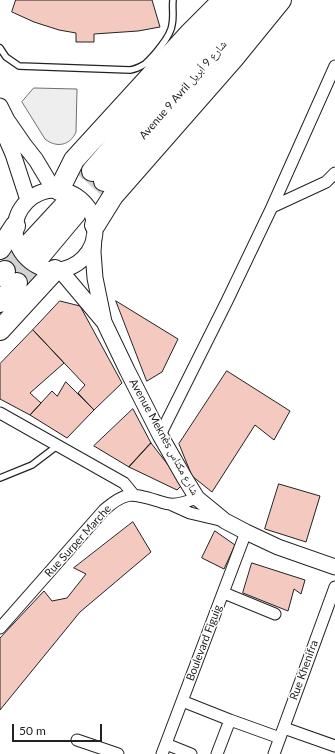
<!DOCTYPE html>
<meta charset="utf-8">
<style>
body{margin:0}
#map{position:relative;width:335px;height:754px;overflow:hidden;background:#fff;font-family:Lato,sans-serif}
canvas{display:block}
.scale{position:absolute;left:12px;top:724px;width:90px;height:18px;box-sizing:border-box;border:2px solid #222;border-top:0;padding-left:5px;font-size:12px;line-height:14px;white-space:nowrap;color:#222;-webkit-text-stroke:3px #fff;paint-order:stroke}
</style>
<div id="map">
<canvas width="335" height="754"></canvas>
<div class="scale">50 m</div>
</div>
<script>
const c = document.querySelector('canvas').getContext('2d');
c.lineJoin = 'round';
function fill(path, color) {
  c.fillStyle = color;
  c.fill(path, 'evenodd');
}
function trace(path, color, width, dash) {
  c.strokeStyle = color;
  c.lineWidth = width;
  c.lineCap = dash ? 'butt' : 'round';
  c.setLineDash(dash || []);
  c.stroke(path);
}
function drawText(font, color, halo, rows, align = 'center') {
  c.font = font + ' Lato,"Noto Naskh Arabic",sans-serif';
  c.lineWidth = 3;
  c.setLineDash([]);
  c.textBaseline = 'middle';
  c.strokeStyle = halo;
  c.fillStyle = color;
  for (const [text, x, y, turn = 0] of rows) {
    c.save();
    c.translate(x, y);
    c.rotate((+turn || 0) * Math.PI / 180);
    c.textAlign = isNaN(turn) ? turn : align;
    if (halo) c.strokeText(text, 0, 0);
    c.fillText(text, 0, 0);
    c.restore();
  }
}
const green = new Path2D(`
 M34 88 77 89 76 132C70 146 56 148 45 139L22 102Z`);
fill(green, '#eee');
trace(green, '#6f6f6f', 1);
const building = new Path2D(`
 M16 0H152L160 27 138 31 94 34V42H76V33L59 30 34 22 12 12Z
 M60 301 80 306 122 383 94 410 78 393 85 385 33 330Z
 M116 301 178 339 162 372 147 381Z
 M33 330 64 363 30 393 41 403 30 415 0 399V364Z
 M227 371 290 411 274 440 255 425 212 492 192 476 179 444Z
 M66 382 94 410 67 438 30 415 52 391 57 396Z
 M133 409 151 443 129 467 94 446Z
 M151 443 183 484 177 490 129 467Z
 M279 484 320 496 306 542 265 529Z
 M133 522 151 552 80 612 0 710V638L44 591 52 601 67 598 86 574 74 568Z
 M215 531 235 545 224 569 202 558Z
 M252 563 305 580 301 594 294 589 288 611 243 593Z`);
fill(building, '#f3c9c0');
trace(building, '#222', 1);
trace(new Path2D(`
 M66 204 92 171
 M76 213 104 181
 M5 271 29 244
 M17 283 40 256`), '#d3d3d3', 20, [20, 10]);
const lane = new Path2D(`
 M0 48 6 57 19 66 130 70C136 69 140 67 145 64 153 57 171 36 172 25 174 17 172 8 173 0
 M0 478 32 465 57 446`);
const street = new Path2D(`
 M272 207 326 182 335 173
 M0 413 124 483 133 494
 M160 435 227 301 272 207 335 66
 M170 504 190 513 224 521
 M224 593 275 614
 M0 628 104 510C126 491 131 493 158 501 162 502 166 504 170 504 179 505 189 501 197 498
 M182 701 230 720 217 754
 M230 720 280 738
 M284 728 335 746
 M77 740 118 754
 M166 744 191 754
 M162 754 246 532
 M274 754 335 587`);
const secondary = new Path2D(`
 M0 106 7 120 25 146 36 160 54 190
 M0 124 13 154 28 200
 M15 230a40 40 0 1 1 80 0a40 40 0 1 1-80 0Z
 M94 237 93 252 95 278 104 322 127 370 160 435 184 477 197 498 225 521 246 532 278 547 335 567
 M60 270 103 321`);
const highway = new Path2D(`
 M92 171 241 0
 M104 181 261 0
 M59 190 74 160 190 33 223 0
 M95 225 113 196 233 59 281 0
 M29 244 66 204
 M0 249 15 226
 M40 256 76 213
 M0 276 5 271
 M0 302 17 283
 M0 330 55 270`);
trace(lane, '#222', 8);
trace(street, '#222', 13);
trace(secondary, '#222', 17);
trace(highway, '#222', 22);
trace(lane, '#fff', 5.5);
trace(street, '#fff', 11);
trace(secondary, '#fff', 15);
trace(highway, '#fff', 20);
drawText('11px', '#222', '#fff', [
 ["Avenue 9 Avril شارع 9 أبريل",183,90,-49],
 ["Avenue Meknès شارع مكناس",164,437,61],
 ["Rue Surper Marche",78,541,-48],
 ["Boulevard Figuig",204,643,-69],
 ["Rue Khenifra",304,670,-70]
]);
</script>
